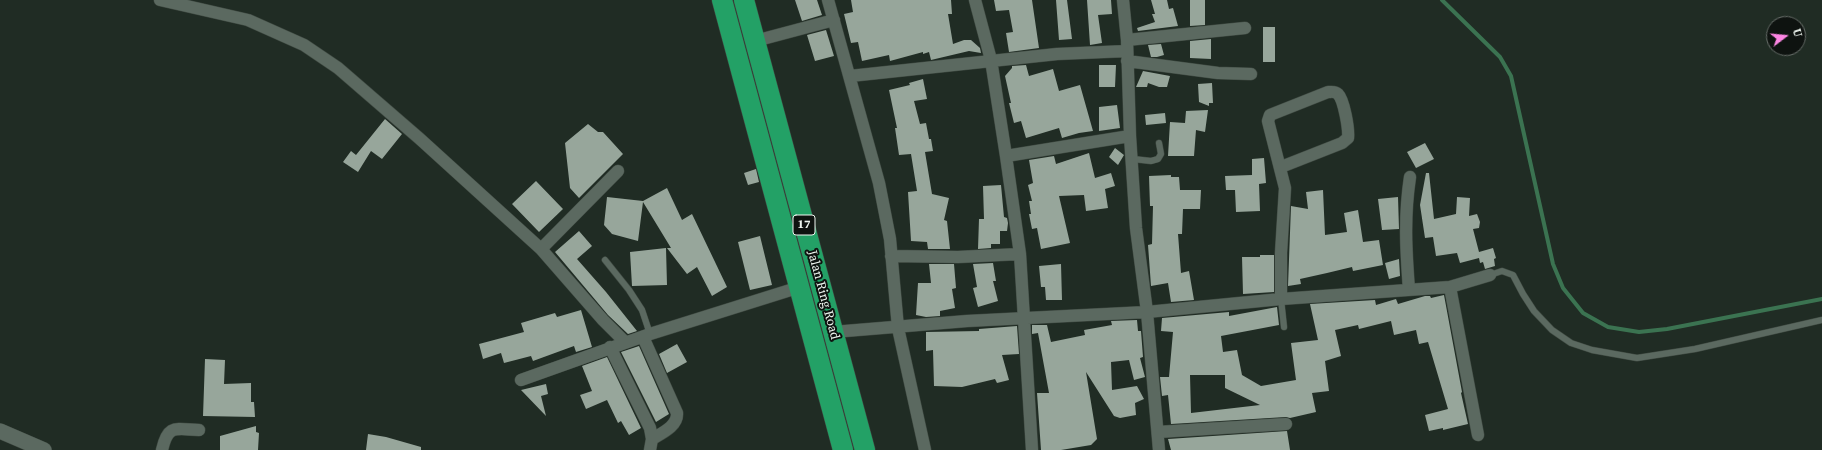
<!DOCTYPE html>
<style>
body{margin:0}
#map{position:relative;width:1822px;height:450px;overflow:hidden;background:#202c24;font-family:"Source Serif 4",serif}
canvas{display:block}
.north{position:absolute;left:1766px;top:16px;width:40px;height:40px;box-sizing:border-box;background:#0e1310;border:1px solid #676d69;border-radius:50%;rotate:74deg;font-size:11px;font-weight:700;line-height:16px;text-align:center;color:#edf5ef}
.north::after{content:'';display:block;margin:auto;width:14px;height:18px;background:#fc86e3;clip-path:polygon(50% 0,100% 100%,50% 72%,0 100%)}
</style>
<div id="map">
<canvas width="1822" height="450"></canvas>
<div class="north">U</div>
</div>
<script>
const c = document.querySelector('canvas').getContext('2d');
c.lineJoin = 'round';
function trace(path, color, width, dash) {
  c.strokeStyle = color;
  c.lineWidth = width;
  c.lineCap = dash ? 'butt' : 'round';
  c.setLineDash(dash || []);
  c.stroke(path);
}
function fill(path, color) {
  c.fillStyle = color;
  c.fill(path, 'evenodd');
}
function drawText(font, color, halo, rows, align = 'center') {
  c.font = font + ' "Source Serif 4",serif';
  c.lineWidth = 4;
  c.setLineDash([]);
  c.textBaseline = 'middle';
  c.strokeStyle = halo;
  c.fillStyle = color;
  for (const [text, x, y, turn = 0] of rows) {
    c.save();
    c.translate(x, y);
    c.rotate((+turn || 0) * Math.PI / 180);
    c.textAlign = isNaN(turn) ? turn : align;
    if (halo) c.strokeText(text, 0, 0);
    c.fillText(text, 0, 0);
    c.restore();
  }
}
trace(new Path2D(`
 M1442 0 1500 57 1511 76 1553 264 1563 288 1583 313 1608 327 1639 332 1667 329 1822 299`), '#3b7351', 4);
fill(new Path2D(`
 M795 0H817L822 15 802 21Z
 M851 0H951L952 14H948L953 44 964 40H971L980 48 981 53 969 51 931 60 929 52 923 54V52L890 61 889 55 862 61 858 42 851 43 844 14 853 12Z
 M994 0H1032L1039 48 1009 52 1006 33 1013 32 1009 10 996 11Z
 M1056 0H1067L1072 39 1059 40Z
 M1087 0H1111L1112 14 1098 15 1102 43 1090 45Z
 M1151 0H1167L1169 9 1173 8 1178 26 1138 31 1137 28 1155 22 1152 14H1155Z
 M1190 0H1205V25L1190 26Z
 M1263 27H1275V62H1263Z
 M826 30 834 56 815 61 807 35Z
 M1211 39V59L1190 58V41Z
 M1161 44 1164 55 1157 57H1151L1148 45Z
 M1026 65 1029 76 1053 69 1059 91 1080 85 1093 131 1079 133 1062 138 1059 128 1026 138 1021 121 1014 123 1009 103H1011L1005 76 1012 68V66Z
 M1099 65H1116L1115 87H1099Z
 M1143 71 1170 76 1167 87H1159L1148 83 1147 87H1136Z
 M923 79 927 99 914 101 920 124 926 123 929 139H931L933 151 925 152 932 194 949 198 944 220 947 221 950 249H928L927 242 911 241 908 192 917 191 911 154 899 155 895 128H897L889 90 910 85 909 83Z
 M1212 83 1213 103H1209V106L1199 102 1198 84Z
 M1117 105 1120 128 1099 131V107Z
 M1208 110 1205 132 1196 130 1194 156H1168L1170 122 1185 123 1186 111Z
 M1165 113 1166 123 1146 125 1145 115Z
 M385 119 402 134 382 159 371 151 358 172 343 162 351 151 356 155Z
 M588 124 598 132H603L623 154 579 198 570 188 565 143Z
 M1425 143 1434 159 1416 168 1407 152Z
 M1115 148 1124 155 1118 165 1109 157Z
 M1089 153 1095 178 1111 173 1115 186 1105 189 1108 208 1086 211 1084 195 1059 196 1070 243 1041 249 1037 228 1032 229 1029 214H1031L1029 201H1032L1028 185 1033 183 1029 160 1054 156 1056 164Z
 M1264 158 1266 183 1259 184 1260 211 1236 212 1235 190H1226L1225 176 1252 175V159Z
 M756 169 759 182 748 185 744 173Z
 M1426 173H1429L1434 219 1456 214 1457 197 1470 198 1469 216 1477 214 1480 222 1479 228 1473 229 1479 252 1493 248 1496 258 1494 259 1495 266 1485 269 1483 262 1480 263 1479 258 1460 263 1457 253 1436 256 1433 237 1425 238 1420 205Z
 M1171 175V177H1179L1180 190H1201L1200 209H1183L1182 234H1178L1181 273 1189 271 1194 300 1171 302 1168 283 1151 286 1148 245 1152 244 1153 206H1150L1149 176Z
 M536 181 563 209 539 232 512 204Z
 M1001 185 1004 217 1007 218 1008 223 1007 231H1000V244H991V248L978 249 979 219H984L983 186Z
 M667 188 682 220 692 214 727 287 712 296 697 267 687 274 667 248H671L643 202 638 241 612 234 604 225 607 197 643 201Z
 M1323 190 1325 235 1347 232 1344 213 1358 210 1363 242 1379 240 1383 265 1353 271 1352 267 1327 273 1300 279 1301 284 1288 286 1291 206 1308 209 1306 192Z
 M1398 197 1399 229 1382 230 1378 199Z
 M579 231 592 246 577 259 606 292 637 331 628 334 608 315 555 252Z
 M760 236 772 285 750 290 738 242Z
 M666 248 667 285 632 286 630 252Z
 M1260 255H1274V292L1243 294 1242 257H1260Z
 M1399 259 1400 276 1389 279 1385 263Z
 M993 263 996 281H993L998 301 978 307 973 288 977 287 973 264Z
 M929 264H954L956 288 952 289 955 308 940 311V316L926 317 916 315 918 283H931Z
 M1061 264 1062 300H1046L1045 287H1041L1039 266Z
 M1444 295 1462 392 1461 393 1468 424 1443 430V428L1429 431 1425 415 1448 409 1428 342 1419 344 1416 330 1394 335 1391 321 1359 329 1358 325 1335 330 1341 356 1325 361 1329 391 1312 393 1316 412 1290 418 1286 417 1171 424 1168 395 1162 396 1160 377H1169L1173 332 1161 331 1162 318 1229 312V316L1277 307 1279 325 1221 336 1223 352 1237 350 1242 375 1261 386 1296 380 1291 343 1318 340 1310 304 1375 300 1376 305 1396 299 1398 304 1425 296H1430L1431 298ZM1190 375H1225V388L1260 405 1191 413Z
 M581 310 592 347 576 352 574 346 533 361 531 356 504 363 501 353 483 359 479 344 524 332 521 323 555 313 557 317Z
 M1137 320 1138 331H1141L1143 357 1140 358 1145 377 1134 380 1129 360 1111 362 1112 390 1137 386 1144 399 1135 403 1136 415 1120 418 1114 416 1086 372 1097 439 1091 445 1061 450H1041L1037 393H1049L1038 333 1032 334V325H1047L1051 342 1085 335 1084 330 1112 325 1111 321Z
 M1017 326 1019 354 1002 355 1009 380 997 383 995 379 962 387 934 386 933 350 926 351V332L979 331V329Z
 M677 344 687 362 667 373 659 354Z
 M639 346 669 414 656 422 621 352Z
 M607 357 641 428 629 435 621 421 618 423 607 400 586 409 580 395 592 391 582 366Z
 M205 359 225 360 224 384 251 383V402H254L255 417 203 416Z
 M546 384 548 394 541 396 546 416 521 390Z
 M256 426V432L259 433 258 450H220V436Z
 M1287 431 1290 450H1171L1168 439Z
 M368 434 386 437 421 447V450H366Z`), '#97a69b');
const service = new Path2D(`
 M1133 159 1151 161 1158 159 1161 154 1159 143
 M605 260 629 290 642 310 650 334
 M1490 275 1502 271 1513 275 1523 294 1534 311 1552 330 1571 343 1592 350 1637 358 1695 349 1822 320
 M1281 299 1284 327`);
const minor = new Path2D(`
 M160 0 248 20 304 45 338 68 420 139 541 249 603 320 625 342
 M828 0 879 183 890 239 898 328 925 450
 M975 0 991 60 1006 156 1020 254 1032 450
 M1123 0 1127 40 1130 136 1136 228 1147 312 1159 450
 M1127 40 1245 28
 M755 41 834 20
 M1127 61 1218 73 1251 74
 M850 76 1057 54 1127 51
 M1006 156 1130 136
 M1281 167 1342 143 1348 138C1349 129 1344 100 1338 94 1335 91 1332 92 1328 92L1270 115 1268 121 1269 125 1285 188 1281 253V299
 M541 249 618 171
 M891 256 958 257 1020 254
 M1450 287 1478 435
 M1409 290C1406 250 1404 217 1410 177
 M833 332 967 321 1147 312 1281 299 1450 287 1490 275
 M643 337 677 413C678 426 662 433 652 439
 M610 347 650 428 652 439 650 450
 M521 380 650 334 800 287
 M1158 432 1286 424
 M162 450C168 424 175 429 199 430`);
const tertiary = new Path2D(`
 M0 431 44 450`);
const trunk = new Path2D(`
 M722 0 843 450
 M744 0 865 450`);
trace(service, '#404b43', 7);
trace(minor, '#404b43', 13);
trace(tertiary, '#404b43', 16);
trace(trunk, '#404b43', 21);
trace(service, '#5b6960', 6);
trace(minor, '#5b6960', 12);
trace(tertiary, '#5b6960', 15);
trace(trunk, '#23a166', 20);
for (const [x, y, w] of [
 [804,225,22]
]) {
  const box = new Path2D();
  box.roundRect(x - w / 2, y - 10, w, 20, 3);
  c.fillStyle = '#0e1310';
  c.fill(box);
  trace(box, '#edf5ef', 1);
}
drawText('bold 12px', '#edf5ef', null, [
 ["17",804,225]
]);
drawText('13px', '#edf5ef', '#0e1310', [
 ["Jalan Ring Road",823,295,75]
]);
</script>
